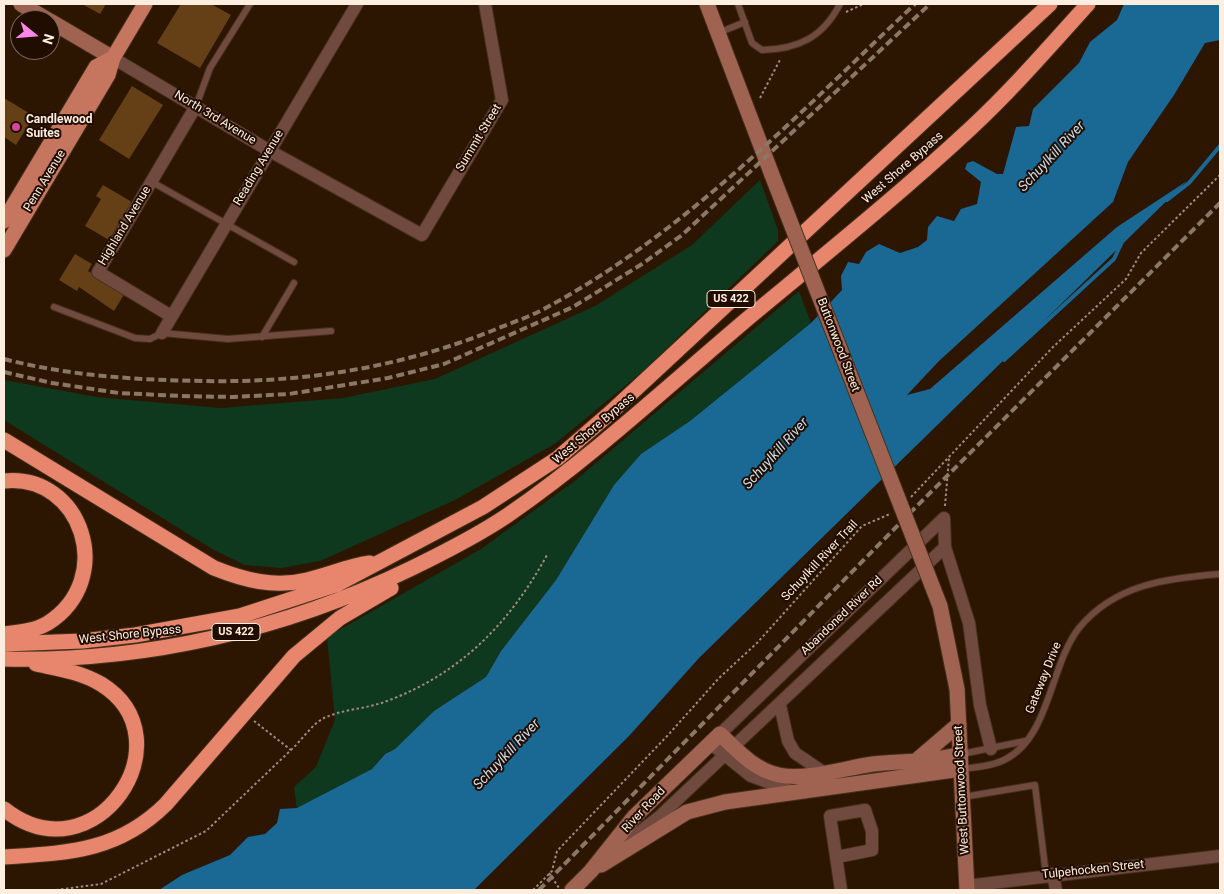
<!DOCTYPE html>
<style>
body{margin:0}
#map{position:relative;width:1224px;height:894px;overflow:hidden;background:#2c1601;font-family:Roboto,sans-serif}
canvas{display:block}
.frame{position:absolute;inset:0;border:5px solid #fdeee0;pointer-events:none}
.north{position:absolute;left:10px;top:10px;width:50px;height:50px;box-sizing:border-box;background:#210d00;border:1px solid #79675a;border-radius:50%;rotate:107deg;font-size:14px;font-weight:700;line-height:20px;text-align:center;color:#fdeee0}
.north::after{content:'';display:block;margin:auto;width:18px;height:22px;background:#f987e8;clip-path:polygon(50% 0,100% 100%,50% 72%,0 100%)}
</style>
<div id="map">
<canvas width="1224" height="894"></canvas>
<div class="frame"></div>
<div class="north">N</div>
</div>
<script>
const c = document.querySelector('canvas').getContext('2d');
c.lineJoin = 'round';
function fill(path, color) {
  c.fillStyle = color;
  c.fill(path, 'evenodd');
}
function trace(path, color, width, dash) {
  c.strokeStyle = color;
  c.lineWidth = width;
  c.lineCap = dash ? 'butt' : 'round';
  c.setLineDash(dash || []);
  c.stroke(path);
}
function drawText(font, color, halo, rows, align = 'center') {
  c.font = font + ' Roboto,sans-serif';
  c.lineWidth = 4;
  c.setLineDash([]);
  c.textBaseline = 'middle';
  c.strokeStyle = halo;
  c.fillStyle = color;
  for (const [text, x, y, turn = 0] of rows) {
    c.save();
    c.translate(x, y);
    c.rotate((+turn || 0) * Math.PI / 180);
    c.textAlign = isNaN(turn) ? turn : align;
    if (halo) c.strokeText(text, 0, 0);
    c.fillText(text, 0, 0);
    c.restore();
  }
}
fill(new Path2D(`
 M760 180 778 230V241L643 371 556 443 455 500 320 561 282 568 245 565 214 550 4 420V380L97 397 220 408 343 398 435 379 595 306 692 245Z
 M799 291 811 323 690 421 641 454 614 485 556 580 501 651 486 677 434 711 395 749 384 754 372 769 297 809 294 787 316 767 335 720 327 637 481 549 576 480Z`), '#0e391e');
fill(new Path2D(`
 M1124 4H1220V40L1205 43 1174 95 1128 162 1113 202 939 361 907 395 930 389 1117 227 1187 181 699 658 629 736 474 890H159L182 875 230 855 248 837 265 834 277 823 280 809 297 808 372 769 385 754 395 749 434 711 486 677 501 651 556 580 614 485 641 454 690 421 811 323 842 290 841 276 848 262 859 264 866 252 879 244 900 253 918 247 927 240 928 227 937 216 954 221 961 209 977 204 981 182 965 169 967 163 973 161 997 174H1003L1016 127 1029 126 1033 109 1079 63 1090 42 1117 20Z`), '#196994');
trace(new Path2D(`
 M1167 200 1189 183 1220 146
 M1004 360 1114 259 1122 242`), '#196994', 4);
fill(new Path2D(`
 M82 4H106L100 14Z
 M181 4H211L231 15 200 68 157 43Z
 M132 86 163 105 129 159 99 140Z
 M4 98 34 116 16 145 4 137Z
 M103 185 132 202 109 240 85 226 101 199 96 196Z
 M75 254 92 264 88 271 125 293 114 311 79 287 77 291 59 280Z`), '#654017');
const lane = new Path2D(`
 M738 4 752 43 762 50C799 49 823 37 840 4
 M718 33 745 22
 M196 106 210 68 250 4
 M152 182 294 262
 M54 307 135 338 150 339 162 333 228 339 331 331
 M262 337 294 283
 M962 754 1025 741
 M962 769C977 767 993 766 1006 759 1050 736 1050 665 1079 628 1115 584 1168 578 1220 574
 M963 797 1035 785 1046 875`);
const street = new Path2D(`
 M113 58 270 151 422 235 502 100 485 4
 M171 316 98 272 196 106
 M162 333 357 4
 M944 518 945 547 969 623 980 705 991 749
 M780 705 788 741 795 753 823 772
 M720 734 944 518
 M710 743 751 776 794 792
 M628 841 659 817 945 547
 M837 857 872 850V831L865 810 830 816 841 890
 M1053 874 1056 890
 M966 886 1220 856`);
const secondary = new Path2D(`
 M21 4 48 20
 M707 4 772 175
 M50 21 113 58
 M957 689 967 890
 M917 760 959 724
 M601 865 687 812 725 802 961 769
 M572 890 591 871 634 817 720 734C737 750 754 770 779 775 805 781 845 768 873 764 902 761 932 762 961 754`);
const primary = new Path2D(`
 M4 221 96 67 113 58
 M4 250 108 75 113 58 145 4`);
const highway = new Path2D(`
 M4 440 214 568C244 580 274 588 307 580 328 575 348 566 370 563
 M4 481C82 473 117 579 48 623 35 631 19 632 4 634
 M4 644 82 641 135 635 240 616 338 584 483 507 558 458 610 413 1050 4
 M4 659C145 662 284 630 410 569 443 553 477 536 508 515 592 457 668 386 746 320 822 257 899 195 971 128 1013 89 1050 46 1088 4
 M4 809C95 881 190 739 101 684 81 672 59 669 36 664
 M4 857C67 853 118 852 166 804L294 656 340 618 391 588`);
trace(lane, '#45301c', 8);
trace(street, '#45301c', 14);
trace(secondary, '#45301c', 17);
trace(primary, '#45301c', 17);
trace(highway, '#45301c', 17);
trace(new Path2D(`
 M846 12 864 4
 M760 98 781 58
 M911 497 1053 347 1126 279 1141 253 1220 175
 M945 506 949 458
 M291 750C301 741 312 724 324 718 343 709 367 709 387 701 460 674 510 623 547 555
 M549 873 559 888
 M56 890 101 884 206 831 291 750 254 721
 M533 890 552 871 557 851 669 734 719 678 757 643 862 526 890 514`), '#9e8c7b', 2, [2.5, 2.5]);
trace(lane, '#70493f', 6);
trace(street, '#70493f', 12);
trace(secondary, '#a06251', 15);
trace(primary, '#c6755f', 15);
trace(highway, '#e7866c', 15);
trace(new Path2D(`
 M4 359C70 376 137 380 205 381 304 383 402 367 494 330 510 323 527 318 542 310 685 234 799 113 915 4
 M4 372 52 383 119 393 181 396 233 397 289 394 388 378 444 364 573 307 642 264 682 235 930 4
 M539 890 905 518 1220 203`), '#8a7766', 4, [8, 4]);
const secondaryBridge = new Path2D(`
 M772 175 940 606 957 689`);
trace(secondaryBridge, '#45301c', 17, []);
trace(secondaryBridge, '#a06251', 15);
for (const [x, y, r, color] of [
 [16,127,5,"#d1479c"]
]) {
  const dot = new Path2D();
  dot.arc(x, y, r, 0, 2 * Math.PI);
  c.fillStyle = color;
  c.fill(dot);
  trace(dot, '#210d00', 2);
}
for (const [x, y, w] of [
 [731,299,48],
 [236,632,48]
]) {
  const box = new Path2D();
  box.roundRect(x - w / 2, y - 8.5, w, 17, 4);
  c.fillStyle = '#210d00';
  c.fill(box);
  trace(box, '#fdeee0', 1);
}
drawText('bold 11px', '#fdeee0', null, [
 ["US 422",731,299],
 ["US 422",236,632]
]);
drawText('12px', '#fdeee0', '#210d00', [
 ["North 3rd Avenue",215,118,31],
 ["Summit Street",479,138,-59],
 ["Reading Avenue",259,168,-59],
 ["West Shore Bypass",903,168,-41],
 ["Penn Avenue",45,181,-59],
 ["Highland Avenue",125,226,-59],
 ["Buttonwood Street",838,345,69],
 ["West Shore Bypass",594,429,-40],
 ["Schuylkill River Trail",820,561,-47],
 ["Abandoned River Rd",842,616,-44],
 ["West Shore Bypass",130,635,-6],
 ["Gateway Drive",1044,678,-68],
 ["West Buttonwood Street",962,790,-93],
 ["River Road",644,810,-47],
 ["Tulpehocken Street",1093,870,-6]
]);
drawText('bold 12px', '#fdeee0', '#210d00', [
 ["Candlewood",26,120],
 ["Suites",26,134]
], 'left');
drawText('italic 14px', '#c8deed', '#210d00', [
 ["Schuylkill River",1052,157,-47],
 ["Schuylkill River",776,454,-48],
 ["Schuylkill River",507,755,-47]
]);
</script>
